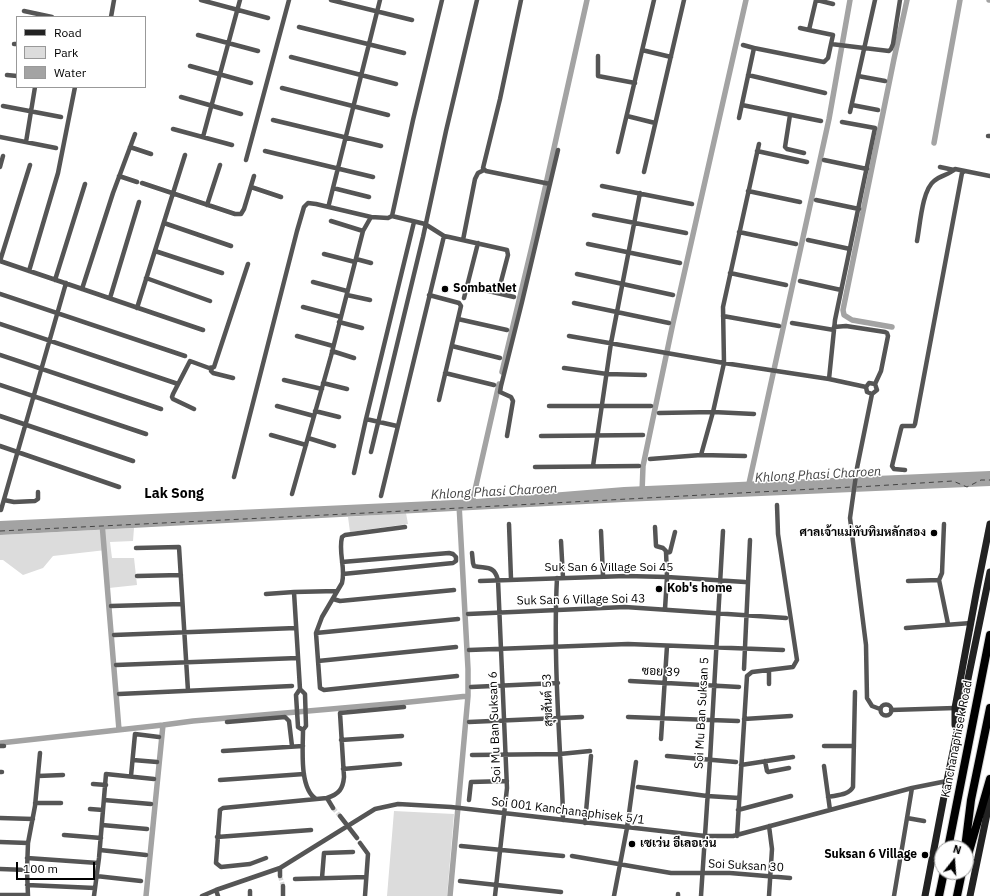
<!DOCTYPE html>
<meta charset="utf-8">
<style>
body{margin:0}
#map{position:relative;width:990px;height:896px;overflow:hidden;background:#fff;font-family:"IBM Plex Sans",sans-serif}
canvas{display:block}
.legend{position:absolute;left:16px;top:16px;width:130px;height:72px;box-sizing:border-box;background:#fff;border:1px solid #999;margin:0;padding:5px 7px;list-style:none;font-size:12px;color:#000}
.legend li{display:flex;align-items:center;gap:8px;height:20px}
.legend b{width:20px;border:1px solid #999}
.north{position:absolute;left:934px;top:840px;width:40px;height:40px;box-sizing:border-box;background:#fff;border:1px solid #999;border-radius:50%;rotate:17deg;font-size:11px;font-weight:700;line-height:16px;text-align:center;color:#000}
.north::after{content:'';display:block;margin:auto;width:14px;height:18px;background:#000;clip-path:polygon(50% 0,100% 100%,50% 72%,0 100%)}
.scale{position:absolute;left:16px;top:862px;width:79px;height:18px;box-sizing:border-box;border:2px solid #000;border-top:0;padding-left:5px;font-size:12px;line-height:14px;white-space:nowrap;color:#000;-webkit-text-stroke:3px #fff;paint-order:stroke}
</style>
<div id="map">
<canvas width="990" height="896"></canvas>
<ul class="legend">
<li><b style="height:5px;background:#222"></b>Road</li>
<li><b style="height:11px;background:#dcdcdc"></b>Park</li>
<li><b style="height:11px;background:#a3a3a3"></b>Water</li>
</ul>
<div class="north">N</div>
<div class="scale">100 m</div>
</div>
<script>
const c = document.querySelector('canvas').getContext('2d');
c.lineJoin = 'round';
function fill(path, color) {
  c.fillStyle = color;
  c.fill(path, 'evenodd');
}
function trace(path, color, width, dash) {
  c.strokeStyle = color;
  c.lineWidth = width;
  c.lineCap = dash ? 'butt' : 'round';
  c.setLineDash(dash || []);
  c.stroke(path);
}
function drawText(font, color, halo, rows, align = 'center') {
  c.font = font + ' "IBM Plex Sans",Sarabun,sans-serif';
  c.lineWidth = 3;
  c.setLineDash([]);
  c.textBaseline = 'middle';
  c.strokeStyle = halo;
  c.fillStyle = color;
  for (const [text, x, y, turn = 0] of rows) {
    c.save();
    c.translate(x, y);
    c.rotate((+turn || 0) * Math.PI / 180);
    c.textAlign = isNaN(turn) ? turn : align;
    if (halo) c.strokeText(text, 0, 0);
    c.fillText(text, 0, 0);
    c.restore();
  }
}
fill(new Path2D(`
 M406 513 408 524 350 532 348 517Z
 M134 528 133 541 110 542 112 558H134L137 585 109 588 106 550 53 556 43 568 23 575 3 560H0V535Z
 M394 811 454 814 447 896H387Z`), '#dcdcdc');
fill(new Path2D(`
 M990 471V486L624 502 0 535V521L476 499 624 487Z`), '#a3a3a3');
trace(new Path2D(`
 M989 0H990
 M934 143 960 0
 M892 327 852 320 844 315 843 310 894 59 907 0
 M502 372 534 238 587 0
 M748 488 829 119 850 0
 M642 493 643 466 673 323 746 0
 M472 503 499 384
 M102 523 119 730
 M0 743 163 725 193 721 400 703 468 696
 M146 896 163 725
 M450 896 468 696V669L459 504`), '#a3a3a3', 5.5);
trace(new Path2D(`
 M857 487 953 481 967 487 981 480H990
 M0 531 366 513 852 487`), '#444', 1, [5, 4]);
trace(new Path2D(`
 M333 808 340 816
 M280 876 283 886`), '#d9d9d9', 4.5, [4.5, 2]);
const highway = new Path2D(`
 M948 848 990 635
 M965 848 971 800 990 708
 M966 862 990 779
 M939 896 944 872
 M957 896 962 872`);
trace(highway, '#dbdbdb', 10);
trace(new Path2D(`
 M201 0 268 18
 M331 0 412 20
 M442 0 413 120 392 216 425 224 444 236 449 237 507 250 508 255 498 293
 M521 0 500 99 483 168 486 171 550 184
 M816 0 809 30 833 35 831 44 889 51 891 49 893 44 900 0
 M817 0 833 4
 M24 11 52 17
 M111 17 114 0
 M299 27 404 53
 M800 28 809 30
 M198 35 258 51
 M14 44H17
 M743 45 754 48
 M642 50 671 57
 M598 56V76L635 83
 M291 57 396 84
 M190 66 251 83
 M7 75 17 76
 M748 75 825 93
 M858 76 885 81
 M282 88 388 115
 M181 97 241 114
 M742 105 821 121
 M852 105 878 110
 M3 106 61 117
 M850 112 875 0
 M790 115 785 147 787 149 804 153
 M627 116 655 123
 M739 118 754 48 824 62 828 58 831 44
 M273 120 381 146
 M173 129 232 145
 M988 136H990
 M0 137 56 148
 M203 137 240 0
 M26 142 35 87
 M130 147 151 154
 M265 151 373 177
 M757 151 807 162
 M618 152 654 0
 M246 160 289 0
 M824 160 867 169
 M0 167 3 156
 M940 167 954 170
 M644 172 684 0
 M119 176 137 182
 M142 183 235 214H241L244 209 254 176
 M602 186 692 204
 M251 187 281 197
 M333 188 369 197
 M748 191 800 202
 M816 200 859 209
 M329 204 380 0
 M207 205 220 165
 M594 215 686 233
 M331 221 363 231
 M164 223 231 246
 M739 232 796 244
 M463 240 475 179 478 173 484 170
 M808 240 850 249
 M917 241C920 226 922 190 934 181 941 175 949 175 955 169L965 171
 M588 244 680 263
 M155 251 222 273
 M324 254 355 262
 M356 259 371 263
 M0 261 203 330
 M0 261 30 165
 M29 271 58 173 75 87
 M730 273 786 285
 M577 274 673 295
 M146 278 210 301
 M55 280 85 184
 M800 281 841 290
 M313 282 347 291
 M467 286 514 297
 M82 289 113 193 135 134
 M0 294 185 356
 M347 295 370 300
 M429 295 459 303 461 306 439 400
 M110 298 139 202
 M464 298 478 243
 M574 303 669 323
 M303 307 341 317
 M137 308 185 155
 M723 316 779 326
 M458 319 507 330
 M339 322 362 328
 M792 323 834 330
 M0 324 178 384
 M834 327 846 326 885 332 887 333 888 336 881 371 875 384 877 390 872 394 857 468 850 518 866 645 867 698 872 706 880 709
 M297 336 333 346
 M569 336 724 363 829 379 866 387
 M452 346 500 358
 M332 351 354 358
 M0 355 161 409
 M212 368 211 371 213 373 233 378
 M564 368 607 374 645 375
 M445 373 494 385
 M829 379 835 320 875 128 842 122
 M284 380 322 389
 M323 383 347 389
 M0 385 146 434
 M872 394 867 392 866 387 869 383 875 384
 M277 406 314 416
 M549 406H651
 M194 409 173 399 172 397 173 394 190 361 209 368 214 367 248 264
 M315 411 339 417
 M659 413 713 412 754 414
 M0 416 133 461
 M366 419 414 222
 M271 435 306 445
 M507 436 513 401 511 397 500 392 501 386 522 302 558 150
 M541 436 643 435
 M308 438 334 446
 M0 446 119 487
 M371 452 423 237 446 131 477 0
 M701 455 713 412 724 363 723 307 759 144
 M650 459 701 455 745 456
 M593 466 611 343 640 193
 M535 467 639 466
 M905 470 894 469 892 466 901 429 902 426H914L915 424 962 173 965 171 990 176
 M354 473 366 419 397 426
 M234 477 297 231 304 207 308 203 316 204 371 217
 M292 494 331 356 363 231 371 217 388 218 392 216
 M381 496 444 236
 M4 500 14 502 35 501 38 499V492
 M1 510 66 283
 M509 524 511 579
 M405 527 345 535 342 537C338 553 346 568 342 583L322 617 316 633 320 688 324 690 457 676
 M655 527 656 546 663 548 666 551 667 577 665 609
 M601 531 603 576
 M561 541 563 578
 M136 548 179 547 188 691
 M472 553 473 563 474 566C487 569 494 565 498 580L507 788 495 896
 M666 553 670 552 675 532
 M342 562 449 553 453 554 456 557V561L453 563 343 574
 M137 576 181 575
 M557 578C554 636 557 695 560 753 561 775 563 797 563 820
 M939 580 942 573 944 524
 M480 581 626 576 667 577 745 582
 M908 581 939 580 948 624
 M266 594 294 592
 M333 599 340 601 454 590
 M111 606 182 604
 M468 614 625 607 786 618
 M906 628 971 623
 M316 633 458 619
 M114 635 296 628
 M469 650 628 644 783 650
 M318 661 456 647
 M116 665 298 658
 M744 669 750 540
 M769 670V684
 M630 681 739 687
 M471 687 558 683
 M300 689 294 592 337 591
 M300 689 305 694 306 726 303 730 298 727 296 695Z
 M119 694 292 686
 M880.5 710a5.5 5.5 0 1 1 11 0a5.5 5.5 0 1 1-11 0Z
 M891 710 955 708
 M628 717 738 721
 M744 719 791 716
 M227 722 285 717 289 721 292 746
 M469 722 582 717
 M303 730C303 749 299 788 316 799
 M661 739 667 646
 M341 740 402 736
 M0 746H4
 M824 746H854
 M223 751 303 746
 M472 755 560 754 590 751
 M667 756 736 762
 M133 760 157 762
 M765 761 767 771 768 772 789 768
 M741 765 793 757
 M824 766 830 810
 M343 769 400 764
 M0 772H2
 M38 776 63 775
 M131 776 135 734 159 737
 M220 780 304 774
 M93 784 106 785
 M638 787 707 796 739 798
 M828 797C837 795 849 795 853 787L855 692
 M104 800 151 804
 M469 800 471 782 507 781
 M35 803H61
 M333 808 327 798C339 794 343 789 344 777L340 713 404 707
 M90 809 103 810
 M738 810 791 796
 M340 816 357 838
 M0 818 33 819
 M907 818 924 821
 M585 823 591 756
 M102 825 147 829
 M769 826 772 849 769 896
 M64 835 101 838
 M737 836 747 676 752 672 793 667 797 660 778 534 777 505
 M217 837 311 830
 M0 842 28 843
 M360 843 368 854 365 896
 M461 846 563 856
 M100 850 146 855
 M572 856 671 873H730L790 878
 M27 858 98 863
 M266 858 250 864 221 867 216 863 220 810 223 808 327 798
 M280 868V876
 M0 869 27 870
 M96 876 141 881
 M322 878 324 853 353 852
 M295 879 366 877
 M460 881 561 892
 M27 885 95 888
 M283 886V896
 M216 890 218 896
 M250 891V896
 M678 894V896
 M0 895H28
 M28 896 27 870 28 843 35 806 40 753
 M94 896 99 858 106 774 154 779
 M202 896 216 890 280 868 375 809 398 804 451 807 705 836H733L912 788 947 781
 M614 896 627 828 636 762
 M701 896 710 760 723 531
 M894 896 912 788`), '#555', 4.5);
trace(new Path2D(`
 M955 725V708L977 589 990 524
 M925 896 947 781 990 572
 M970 896 987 814 989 791`), '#222', 7);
trace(highway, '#000', 8);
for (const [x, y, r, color] of [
 [445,289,4,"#000"],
 [934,533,4,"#000"],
 [659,589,4,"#000"],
 [632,844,4,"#000"],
 [925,855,4,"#000"]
]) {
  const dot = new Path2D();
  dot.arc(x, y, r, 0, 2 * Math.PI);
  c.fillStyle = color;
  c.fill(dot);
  trace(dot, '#fff', 1.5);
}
drawText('bold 12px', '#000', '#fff', [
 ["SombatNet",453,289],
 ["ศาลเจ้าแม่ทับทิมหลักสอง",926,533,"right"],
 ["Kob's home",667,589],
 ["เซเว่น อีเลอเว่น",640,844],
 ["Suksan 6 Village",917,855,"right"]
], 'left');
drawText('12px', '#000', '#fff', [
 ["Suk San 6 Village Soi 45",609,568],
 ["Suk San 6 Village Soi 43",581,600,-1],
 ["ซอย 39",661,672,3],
 ["สุขสันต์ 53",548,700,-92],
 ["Soi Mu Ban Suksan 5",702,713,-87],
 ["Soi Mu Ban Suksan 6",495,727,-92],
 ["Kanchanaphisek Road",957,739,-79],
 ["Soi 001 Kanchanaphisek 5/1",568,811,7],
 ["Soi Suksan 30",746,866,3]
]);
drawText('italic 13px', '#444', '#fff', [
 ["Khlong Phasi Charoen",818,475,-3],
 ["Khlong Phasi Charoen",494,492,-3]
]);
drawText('bold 14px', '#000', '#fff', [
 ["Lak Song",174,494]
]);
</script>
